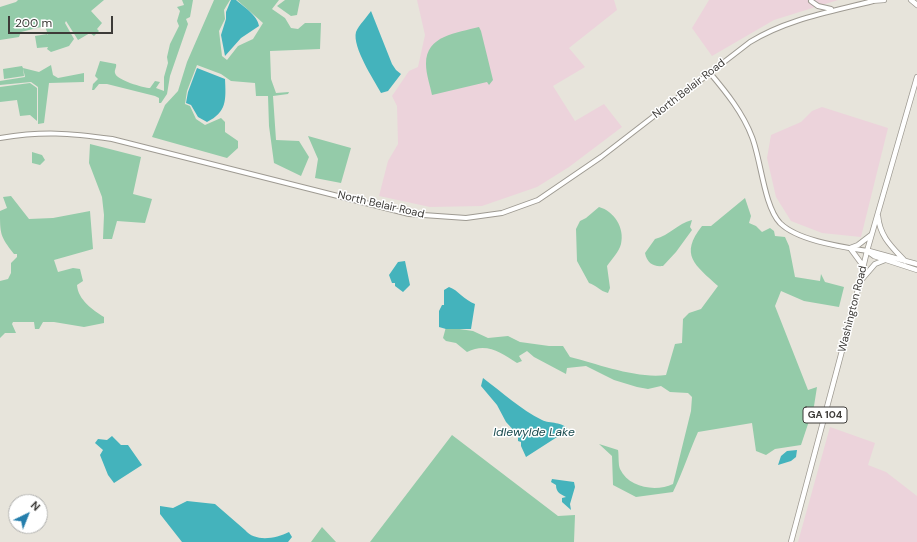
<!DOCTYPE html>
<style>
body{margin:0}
#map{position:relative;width:917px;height:542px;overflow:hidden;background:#e7e4db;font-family:"DM Sans",sans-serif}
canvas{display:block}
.north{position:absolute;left:8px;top:494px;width:40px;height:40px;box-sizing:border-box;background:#fff;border:1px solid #b1b1af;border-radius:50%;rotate:43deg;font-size:11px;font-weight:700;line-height:16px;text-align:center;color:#3d3b38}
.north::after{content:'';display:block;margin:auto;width:14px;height:18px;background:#247eac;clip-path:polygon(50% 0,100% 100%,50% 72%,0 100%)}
.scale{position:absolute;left:8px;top:16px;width:105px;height:18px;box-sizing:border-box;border:2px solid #3d3b38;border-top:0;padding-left:5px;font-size:12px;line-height:14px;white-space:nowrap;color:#3d3b38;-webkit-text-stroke:3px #fff;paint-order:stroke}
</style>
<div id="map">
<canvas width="917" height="542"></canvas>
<div class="north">N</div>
<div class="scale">200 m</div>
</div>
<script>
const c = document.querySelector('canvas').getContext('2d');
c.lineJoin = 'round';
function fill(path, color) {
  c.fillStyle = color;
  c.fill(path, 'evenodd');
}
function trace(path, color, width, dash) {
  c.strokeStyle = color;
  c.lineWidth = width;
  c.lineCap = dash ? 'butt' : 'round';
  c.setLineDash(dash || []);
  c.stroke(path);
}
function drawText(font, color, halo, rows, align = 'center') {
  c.font = font + ' "DM Sans",sans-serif';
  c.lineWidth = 3;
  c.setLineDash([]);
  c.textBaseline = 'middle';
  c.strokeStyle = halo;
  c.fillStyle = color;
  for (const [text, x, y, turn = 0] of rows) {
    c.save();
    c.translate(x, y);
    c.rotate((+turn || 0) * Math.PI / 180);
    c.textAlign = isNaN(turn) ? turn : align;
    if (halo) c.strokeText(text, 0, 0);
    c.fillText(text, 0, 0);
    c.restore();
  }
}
fill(new Path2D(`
 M417 0H614L617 10 569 48 585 67 553 86 575 121 604 104 622 127 569 167 537 187 482 206 430 207 379 196 388 161 398 144 397 106 392 96 409 71 418 67 425 35Z
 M709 0H838L774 20 712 56 692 28Z
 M822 107 888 128 861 237 822 233 791 221 776 197 767 158 771 135 801 122 812 111Z
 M830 427 875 443 868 465 886 472 917 496V542H798Z`), '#ecd3db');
fill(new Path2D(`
 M18 0H104L91 11 102 23 97 29 99 31 94 36 90 33 78 40 66 21 65 23 74 39 69 46 51 52 47 49 48 47 37 48 35 36 47 34 48 35 45 26 21 32 19 37 0 40V7L16 2Z
 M182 0H193L190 17 186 19 188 24 170 76 167 94 161 103H159V98L155 96 107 84H99L94 90H92L93 84 98 79 95 76 100 61 116 64C117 67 114 70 115 73 116 80 144 88 150 88L155 81 160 82 156 88 164 91V77L168 63 167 57 170 44 179 26 177 21 180 11 177 7 184 5Z
 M214 0H230L224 10 225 19 219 31 222 56 227 60 238 46 253 39 263 23 237 0H279L272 9 285 18 291 28 298 29 305 23H321L320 49 270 51 271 79 276 93 289 92 288 94 273 96 276 140 299 141 309 157 301 176 274 163 269 126 268 96H256L255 83 231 81 221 74 197 65 187 91 185 104 190 106 196 119 205 125 221 118 225 122V132L238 141V148L227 158 152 137 165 105 178 91 187 62Z
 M285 0H300L297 15 291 16 277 6Z
 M479 27 481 31 493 80 489 85 487 82 432 95C430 85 426 74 426 64 426 35 457 33 479 27Z
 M51 65 53 75 58 78 84 73V82L49 83 44 123 38 124V87L31 82 0 85V81L25 77 23 68 24 76 4 79 3 69 22 66 23 68 39 72Z
 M30 83 37 88V121L30 115 20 116 17 100 0 102V87Z
 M308 136 351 148 341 183 315 178 318 159Z
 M90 144 141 157 133 194 152 199 145 223 117 221 112 239H103L104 215 102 197 89 163Z
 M32 152 42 155 45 160 40 165 32 163Z
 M11 196 29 219 53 218 90 211 93 249 54 260 58 272 73 268 80 269 83 281 77 285C78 300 93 310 104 317V323L84 327 54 322H43L39 329H35L34 322H13L12 324 16 333H5L0 338V281L8 279 11 273V263L17 257V254H14C0 236 0 234 0 211L7 208 3 197Z
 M745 198 751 216 749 223 756 226 762 232 770 228 774 231 775 236 785 237 789 246 795 277 820 281 821 274 825 282 844 287 839 307 804 301 781 291 775 306 808 390 817 387 814 406 801 445 775 449 766 455 756 451 752 423 698 432C689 452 683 472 673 492L636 497 613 485 612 456 599 444 618 450C619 455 618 464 620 469 629 488 656 492 673 484L691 411 692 397 688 393 670 392 661 386 648 389 637 387 614 380 586 366 567 368 566 374 534 357 527 351 519 356 522 361 517 363C501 353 487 342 467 352L456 343 446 341 443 338 446 327 473 331 488 338 508 336 520 342 549 346H563L570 357C598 364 637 379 666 375L675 344 682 343 683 319 689 313 701 309 718 286C695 265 679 255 702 226H711Z
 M599 207C614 211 625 228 621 244 619 252 611 260 607 266L610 288 608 293C600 291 596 285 589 283L577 261 576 229 580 221 586 218Z
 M692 220 690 227 692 230 676 252 663 266C653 267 647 263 645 253L655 239C670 235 677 224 692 220Z
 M452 435 558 516 575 515 574 542H370Z
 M322 527 336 542H311Z`), '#94cba9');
fill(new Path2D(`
 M231 0H236C243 6 258 16 259 26L241 38 225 56 221 35 226 19V12Z
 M371 11 392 64 396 70 401 74 388 91 381 93C374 80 352 47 356 32 359 25 367 17 371 11Z
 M197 68 225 79C226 100 227 112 207 122L198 117 191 105 186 103 188 92Z
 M405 261 410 285 403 292 395 286V283H392L389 275 398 262Z
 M449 287C458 290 464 300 475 304L471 329H446L439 327V311L442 305H444V290Z
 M483 378C503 393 520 409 542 420 550 424 563 421 568 430L526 457 521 446V442L518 441V435L506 422 497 405 481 386Z
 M112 436 121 445H128L142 465 114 483 108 475 100 455 103 450 95 443 98 439 107 440Z
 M797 450 796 457 791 461 778 465 781 456 787 451Z
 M552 479 574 482 575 487 570 504 571 510 562 502V498L566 497C561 494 556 493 556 485L551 482Z
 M187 501 215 504 245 530C255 542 275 539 289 532L292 537 288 542H182L160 514V506L173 508Z`), '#44b3bc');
const secondary = new Path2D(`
 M811 1 818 6 831 9
 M710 73C726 92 743 113 752 137 761 160 764 206 780 223 798 241 843 247 867 251
 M0 138C43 131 69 133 112 139L409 214 466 218 502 213 538 200 601 157 750 42C787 19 830 12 873 1`);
const primary = new Path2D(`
 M911 0 917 5
 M870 1 884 0
 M878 216C880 237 892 247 905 261
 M867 251 874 256 917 270
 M869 251 917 264
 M864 267 850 248 858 245 871 235
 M862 279 875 264 885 260
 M791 542 855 302 867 251 917 77`);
trace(secondary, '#9e9a92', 6);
trace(primary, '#9e9a92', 6);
trace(secondary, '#fff', 4);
trace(primary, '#fff', 4.5);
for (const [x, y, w] of [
 [825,415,44]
]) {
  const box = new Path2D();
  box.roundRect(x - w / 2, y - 8, w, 16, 3);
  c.fillStyle = '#fff';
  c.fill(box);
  trace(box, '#3d3b38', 1);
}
drawText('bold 10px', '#3d3b38', null, [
 ["GA 104",825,415]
]);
drawText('11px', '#3d3b38', '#fff', [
 ["North Belair Road",689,89,-38],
 ["North Belair Road",381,205,13],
 ["Washington Road",853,309,-76]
]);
drawText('italic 12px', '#1a4b4f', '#fff', [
 ["Idlewylde Lake",534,433]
]);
</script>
